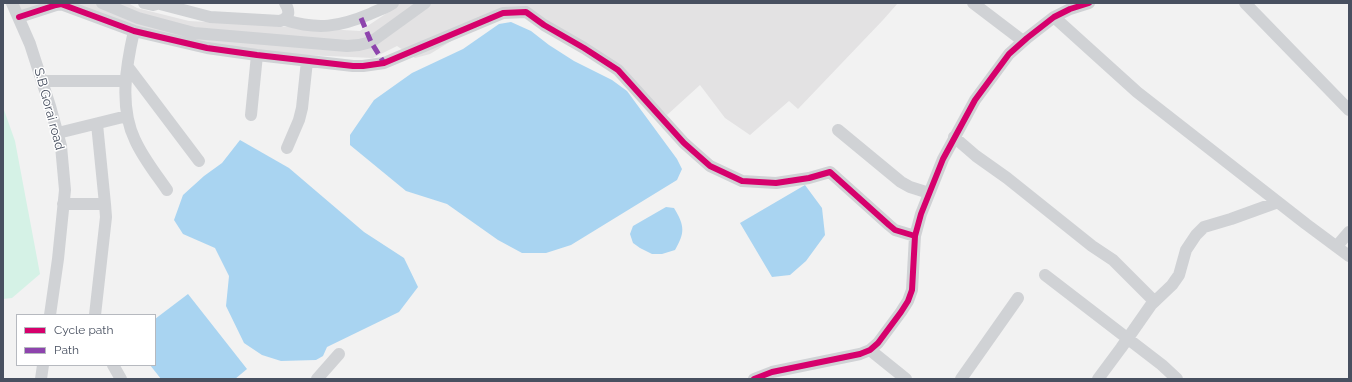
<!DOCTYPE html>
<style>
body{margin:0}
#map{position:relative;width:1352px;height:382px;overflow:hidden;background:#f2f2f2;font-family:Raleway,sans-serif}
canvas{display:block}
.frame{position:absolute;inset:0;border:4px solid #485060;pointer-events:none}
.legend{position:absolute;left:16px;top:314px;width:140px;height:52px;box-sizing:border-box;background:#fff;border:1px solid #b6b9bf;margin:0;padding:5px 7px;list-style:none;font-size:12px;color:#485060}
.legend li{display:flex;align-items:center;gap:8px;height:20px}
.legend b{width:20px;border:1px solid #b6b9bf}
</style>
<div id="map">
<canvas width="1352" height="382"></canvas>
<div class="frame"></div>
<ul class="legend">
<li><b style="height:5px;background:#d6006c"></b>Cycle path</li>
<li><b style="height:5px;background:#8e44ad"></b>Path</li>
</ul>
</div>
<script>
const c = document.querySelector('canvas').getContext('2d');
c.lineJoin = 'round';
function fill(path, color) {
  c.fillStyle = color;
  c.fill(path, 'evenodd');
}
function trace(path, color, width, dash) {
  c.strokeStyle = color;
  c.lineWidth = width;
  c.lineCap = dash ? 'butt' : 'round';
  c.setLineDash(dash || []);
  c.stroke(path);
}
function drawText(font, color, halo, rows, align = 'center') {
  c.font = font + ' Raleway,sans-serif';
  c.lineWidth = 3;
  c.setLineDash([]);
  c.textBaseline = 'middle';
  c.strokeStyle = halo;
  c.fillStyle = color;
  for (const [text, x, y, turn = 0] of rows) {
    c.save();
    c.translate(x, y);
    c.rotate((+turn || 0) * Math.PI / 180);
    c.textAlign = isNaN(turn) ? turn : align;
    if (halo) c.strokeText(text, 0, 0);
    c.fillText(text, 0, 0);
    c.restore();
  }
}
fill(new Path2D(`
 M15 3H52L21 14Z
 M72 3H128L137 8 189 21 360 31 390 11 398 3H898L883 20 798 109 789 101 750 135 725 118 700 85 667 115 613 64 511 10 458 37 430 54 415 58 397 46 373 58 305 55 206 46 113 21Z`), '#e3e2e3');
fill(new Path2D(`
 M3 107 15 141 40 274 12 298 3 299Z`), '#d5f2e6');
fill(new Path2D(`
 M511 22 531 31 549 45 574 61 612 80 627 91 677 159 682 169 677 180 571 245 546 253H522L498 240 447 204 406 191 350 145V135L374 100 412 73 463 49 499 24Z
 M240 140 289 168 364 232 404 258 418 287 399 312 327 347 323 356 316 360 281 361 262 355 244 343 226 306 229 276 215 248 183 234 174 220 183 195 204 176 222 163Z
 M805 185 822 208 825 235 806 261 790 275 772 277 740 223Z
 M666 207 674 208C685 226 685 233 675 250L662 254H652L640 248 633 243 630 234 633 226Z
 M188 294 247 369 235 379H161L150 365H155V319Z`), '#a9d4f1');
trace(new Path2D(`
 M12 3 30 44 50 106 61 146 65 190 58 259 50 315
 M102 3 138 18 194 33 347 46 359 45 371 42 425 3
 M144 3 153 5 161 3
 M973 3 1023 41
 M1245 3 1349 110
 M160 4 210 17 280 21C290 18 290 11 285 3
 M19 17 56 5 61 4 134 31 207 48 257 55 353 66H363L384 63 503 13 526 12 544 25 584 48 618 70 684 143 710 166 742 181 776 183 809 178 830 172 889 225 895 230 915 236
 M1054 17 1137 92 1306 224 1349 256
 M285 20C318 30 339 27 370 14 378 10 386 8 393 3
 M134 31C126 66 119 107 135 140 143 158 156 174 167 190
 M128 67 199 161
 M42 81H126
 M251 115 257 55
 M838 130 901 182 910 187 929 193
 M58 133 127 116
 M954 137 976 156 1007 178 1092 246 1113 260 1154 301
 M287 148 299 120 302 108 307 61
 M63 204H105
 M1337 246 1349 232
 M1045 275 1162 365 1177 379
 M95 315 106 217 105 204 97 124
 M870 350 906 379
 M113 365 121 379
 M41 379 43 365
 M317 379 339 354
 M754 379 772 372 860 354 870 350 878 343 901 312 908 301 912 290 915 236 921 214 943 159 975 100 1009 54 1027 38 1054 17 1070 9 1089 3
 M961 379 1018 298
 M1098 379 1121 348 1151 305 1172 285 1179 275 1186 250 1196 235 1204 227 1231 219 1278 202`), '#d0d2d5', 12);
trace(new Path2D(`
 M361 18 371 42 384 63`), '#8e44ad', 5, [10, 5]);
trace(new Path2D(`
 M19 17 56 5 61 4 134 31 207 48 257 55 353 66H363L384 63 503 13 526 12 544 25 584 48 618 70 684 143 710 166 742 181 776 183 809 178 830 172 889 225 895 230 915 236
 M754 379 772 372 860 354 870 350 878 343 901 312 908 301 912 290 915 236 921 214 943 159 975 100 1009 54 1027 38 1054 17 1070 9 1089 3`), '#d6006c', 6);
drawText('13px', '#485060', '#fff', [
 ["S.B Gorai road",49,109,75]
]);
</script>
